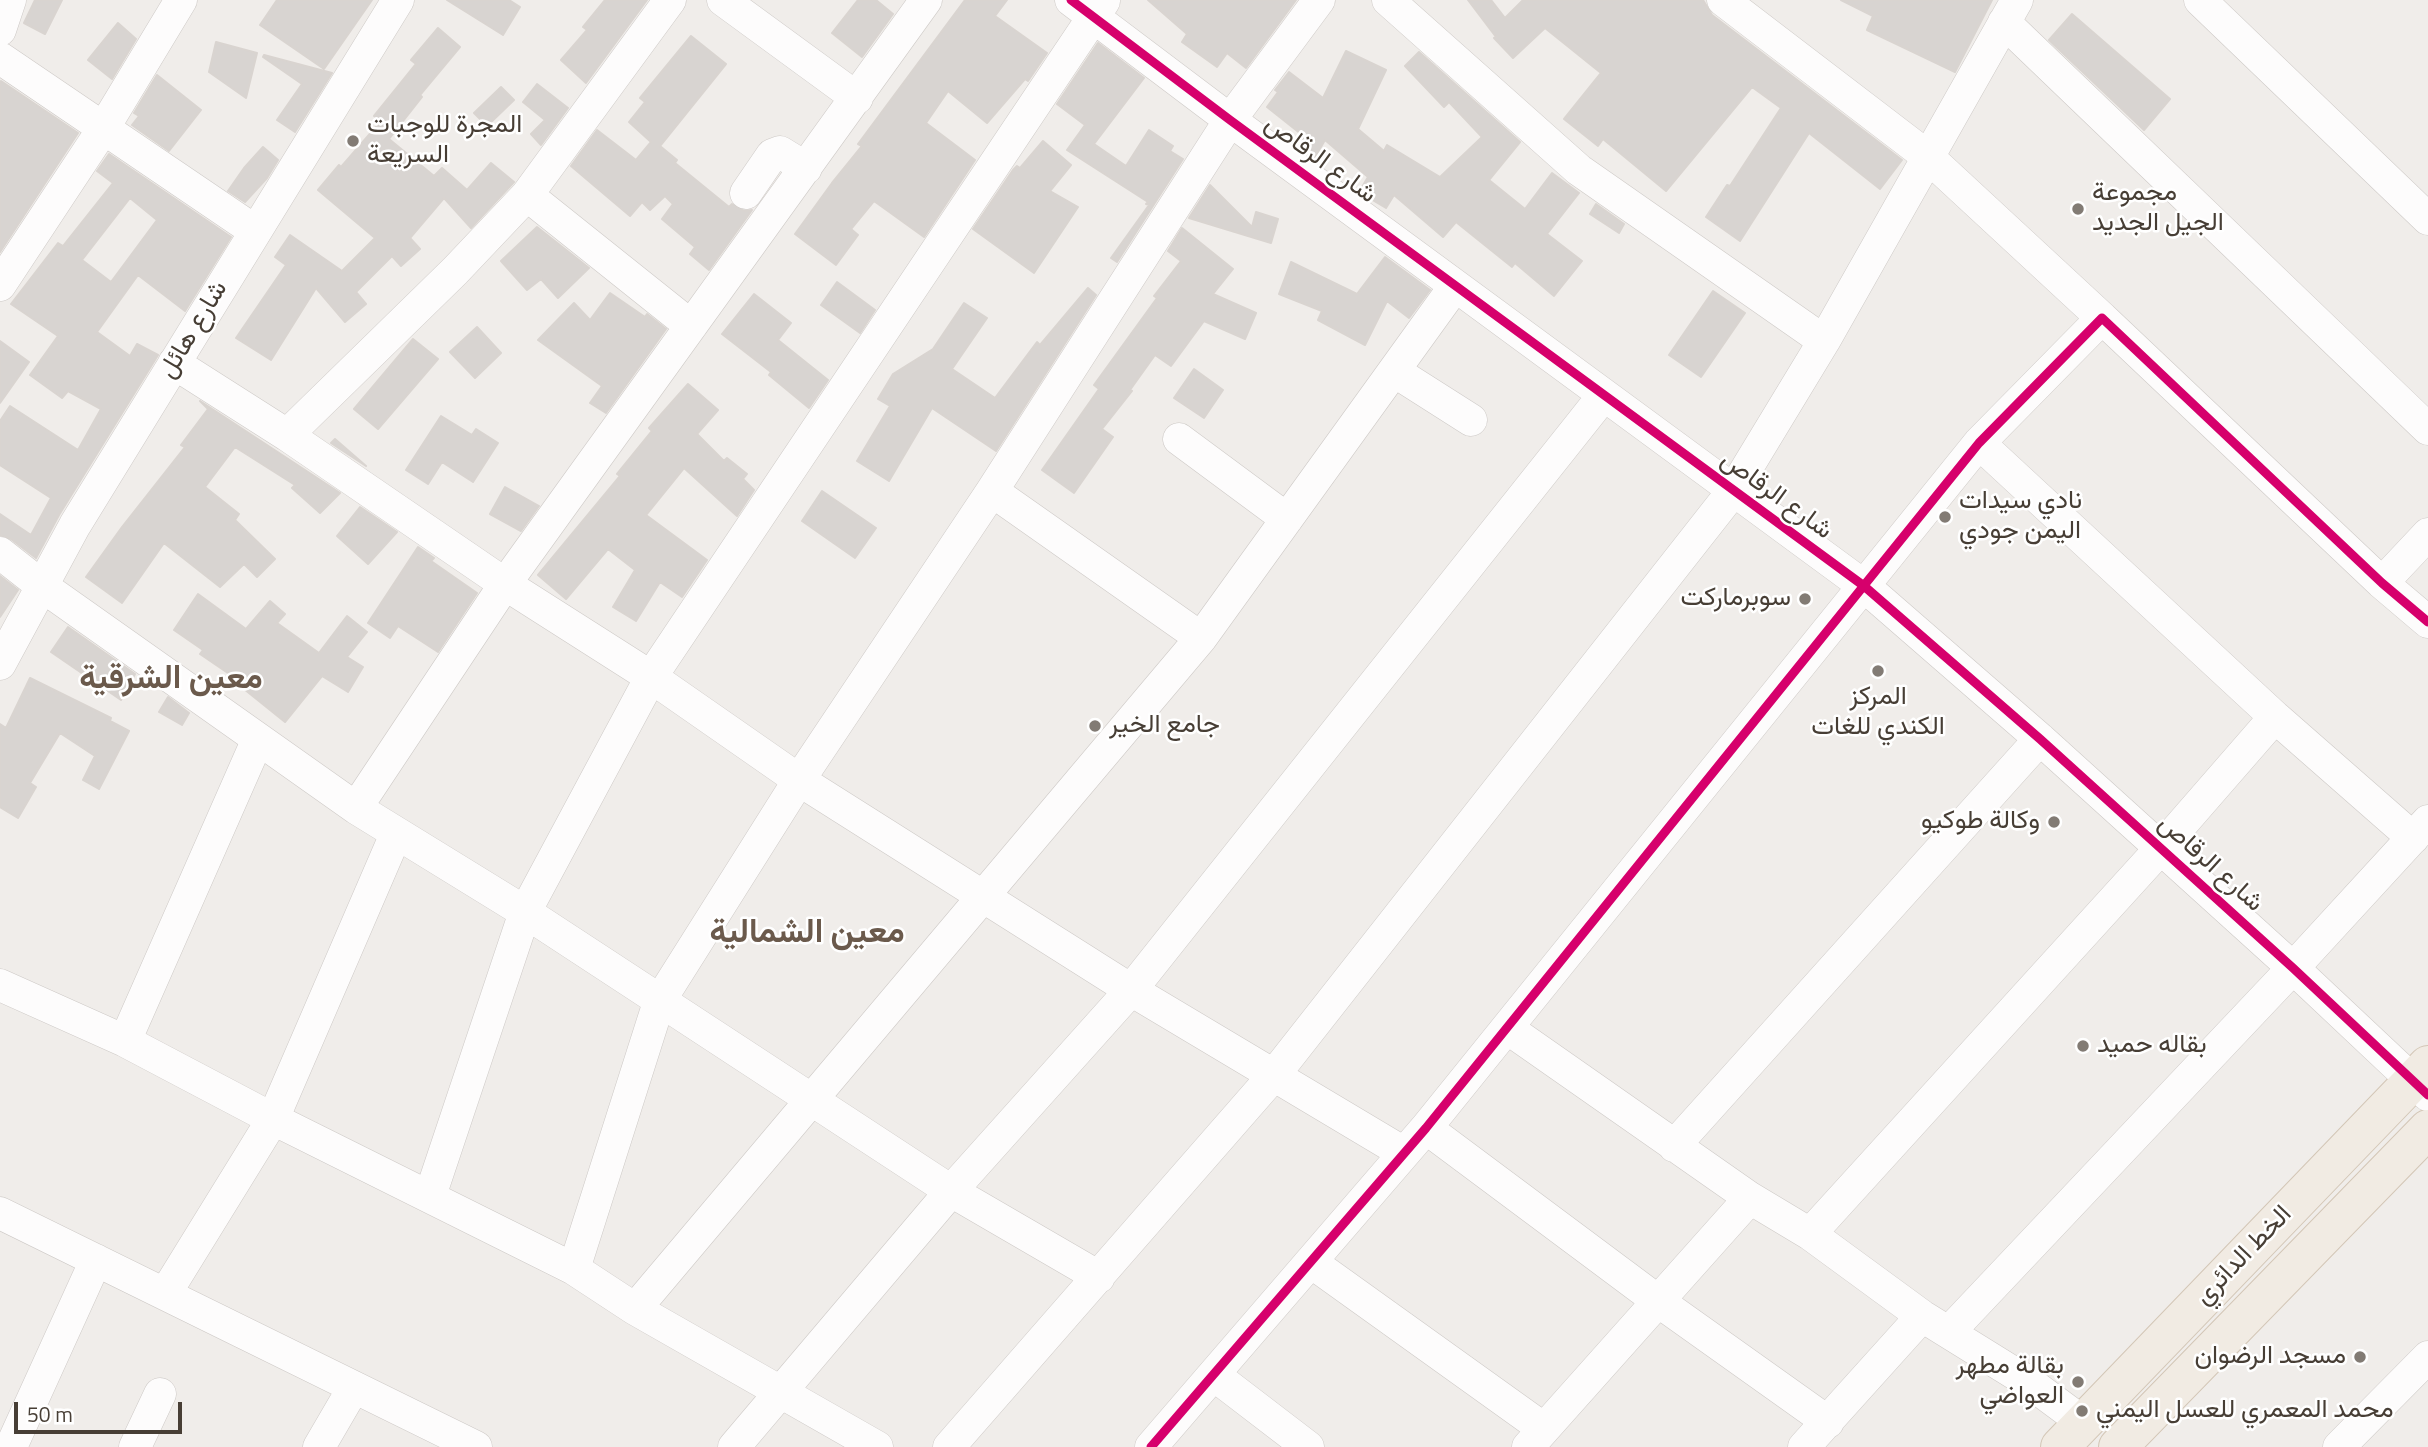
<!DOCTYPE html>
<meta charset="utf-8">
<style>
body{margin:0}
#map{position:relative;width:2428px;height:1447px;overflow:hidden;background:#f0edea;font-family:"Titillium Web",sans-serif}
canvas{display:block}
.scale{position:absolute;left:14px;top:1402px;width:168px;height:32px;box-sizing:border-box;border:4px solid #473e35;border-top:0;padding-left:9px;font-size:21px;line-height:24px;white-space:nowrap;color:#473e35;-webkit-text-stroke:5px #fff;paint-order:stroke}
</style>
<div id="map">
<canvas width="2428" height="1447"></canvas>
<div class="scale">50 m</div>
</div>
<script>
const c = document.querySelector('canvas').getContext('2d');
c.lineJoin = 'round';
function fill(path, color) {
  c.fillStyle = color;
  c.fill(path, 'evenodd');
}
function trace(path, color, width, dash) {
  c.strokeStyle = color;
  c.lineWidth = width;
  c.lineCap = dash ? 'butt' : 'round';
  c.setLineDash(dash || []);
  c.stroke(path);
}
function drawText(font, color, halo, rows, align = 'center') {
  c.font = font + ' "Titillium Web",Vazirmatn,sans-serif';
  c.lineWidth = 5;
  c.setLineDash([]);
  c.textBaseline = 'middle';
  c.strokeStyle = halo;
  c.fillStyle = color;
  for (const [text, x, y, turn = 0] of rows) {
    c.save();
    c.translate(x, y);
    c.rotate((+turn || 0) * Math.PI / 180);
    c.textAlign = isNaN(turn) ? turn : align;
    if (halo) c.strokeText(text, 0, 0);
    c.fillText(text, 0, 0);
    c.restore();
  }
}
const building = new Path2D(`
 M35 0H62L45 34 24 23Z
 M277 0H372L324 69 260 25Z
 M447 0H509L520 7 503 35Z
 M605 0H647L586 83 561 60 587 30 583 27Z
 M858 0H876L893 14 862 57 832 33Z
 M965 0H1007L995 16 1047 53 1028 81 1025 79 987 123 948 91 926 123 975 160 924 237 874 201 851 229 858 235 836 265 795 234 832 183 862 146 858 144Z
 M1148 0H1296L1246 68 1227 53 1217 67 1182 42 1187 34Z
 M1468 0H1491L1505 18 1523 0H1703L1712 15 1902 160 1880 189 1809 133 1740 241 1706 217 1727 185 1730 186 1781 108 1752 87 1666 191 1603 139 1598 146 1564 119 1601 73 1545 28 1513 58 1494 38 1496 37Z
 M1841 0H1992L1955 72 1867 30 1873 16Z
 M2072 14 2170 99 2144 130 2049 40Z
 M118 23 136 39 112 79 88 60Z
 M438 28 460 47 420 95 422 97 389 139 434 176 442 168 467 190 491 163 514 182 471 228 444 198 410 238 420 249 401 266 392 256 356 292 366 304 345 322 316 288 271 360 236 338 286 265 275 257 290 235 342 271 375 238 318 190 339 165 341 167 381 121 374 116 416 64 411 60Z
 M691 36 726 64 660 146 677 160 675 163 729 207 732 204 744 211 752 210 709 270 690 254 695 247 662 219 673 204 665 196 650 210 642 202 630 216 571 166 597 130 636 160 651 142 629 122 645 102 640 98Z
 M216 42 257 53 246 98 209 72Z
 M1098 43 1144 78 1094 144 1126 166 1149 130 1173 146 1170 151 1183 159 1117 262 1111 258 1149 205 1146 204 1148 202 1067 150 1085 125 1057 104Z
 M1346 51 1386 70 1358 129 1384 151 1387 145 1440 177 1482 137 1449 102 1444 107 1405 66 1419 52 1520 142 1489 180 1525 209 1552 173 1579 193 1547 234 1582 261 1554 296 1515 263 1512 267 1456 222 1443 237 1394 195 1386 208 1359 192 1368 177 1325 140 1314 159 1295 145 1301 134 1267 107 1278 92 1275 90 1289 72 1323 98Z
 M264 55 332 73 295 132 277 120 302 84 263 57Z
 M157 75 201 110 169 151 132 125 139 116 134 113Z
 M1 81 78 133 0 252V82Z
 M537 84 568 108 541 145 531 134 545 120 523 102Z
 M501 87 514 100 487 126 474 113Z
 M1043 141 1071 165 1050 191 1078 207 1034 273 973 229 1013 170 1017 166 1020 168Z
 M263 147 278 160 267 178 245 202 228 191 244 168Z
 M109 154 231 237 185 311 138 275 97 332 130 356 137 344 158 355 59 515 36 558 11 539 0 535V514L31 535 51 498 0 465V421L10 406 78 450 101 409 68 391 62 398 30 375 58 336 11 304 58 243 63 246 113 183 97 171ZM130 198 157 220 111 282 82 260Z
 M1210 185 1252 227 1256 212 1278 219 1271 243 1189 218Z
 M1596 204 1624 224 1619 233 1590 214Z
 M537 227 589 268 558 298 541 279 527 290 501 261Z
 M1182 228 1233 269 1213 294 1256 313 1245 339 1204 321 1171 366 1155 355 1130 390 1132 391 1102 429 1113 437 1074 493 1042 470 1099 389 1094 385 1157 298 1154 296 1181 261 1168 251Z
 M1385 257 1430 290 1409 318 1387 301 1365 345 1318 320 1322 311 1279 294 1291 262 1357 294Z
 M837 282 875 310 860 333 821 305Z
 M1088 288 1096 295 996 451 932 408 889 481 857 461 890 406 878 399 893 374 933 349 964 303 987 318 952 369 995 398 1037 342 1040 345Z
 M1713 291 1745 313 1701 377 1669 355Z
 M610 293 645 317 647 314 666 329 606 413 590 403 602 386 538 340 574 303 590 320Z
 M754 294 791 323 778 340 828 380 809 408 769 375 771 372 722 334Z
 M477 327 501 353 475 378 450 352Z
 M413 339 438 359 378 429 354 409Z
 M0 341 29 362 0 403Z
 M1194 369 1223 390 1204 418 1174 398Z
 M688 384 718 410 697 434 724 461 727 458 747 474 743 479 754 490 737 516 684 468 646 515 707 560 682 597 660 582 636 621 613 607 635 570 608 549 566 599 538 575 620 476 617 474 652 431 649 428Z
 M200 401 340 493 320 513 292 488 295 485 235 447 205 487 239 514 235 520 275 559 257 577 244 564 220 587 164 543 122 603 86 577 122 527 185 447 181 445 208 409Z
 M441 416 472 435 476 429 498 443 473 482 442 462 428 484 406 470Z
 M335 439 366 466 331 443Z
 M505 487 539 506 521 531 490 514Z
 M822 491 876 528 855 558 802 521Z
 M360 507 397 532 368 564 337 536Z
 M418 547 434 558 431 561 477 593 438 652 398 626 390 638 368 623Z
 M0 576 18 590 0 617Z
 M198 594 246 629 270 601 285 614 277 623 319 653 347 616 367 632 347 657 363 667 348 692 322 676 285 722 239 685 241 682 200 654 203 650 174 630Z
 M68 627 135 674 121 700 51 652Z
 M30 678 111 718 110 721 129 731 99 789 83 780 95 756 60 733 30 783 36 787 18 818 0 807V724L6 728Z
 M168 697 189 713 182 725 159 712Z`);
fill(building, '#d8d4d1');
trace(building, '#d9d4d0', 2);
const minor = new Path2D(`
 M723 0 857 98
 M1071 0 1230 120 1864 586 2040 739 2293 968 2428 1095
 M1388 0 1579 170 1824 341
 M1723 0 1927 156 2102 318
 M2200 0 2428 219
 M2004 22 2428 429
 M0 30 10 0
 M0 58 255 231
 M746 193 772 155 780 152 806 168
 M527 195 691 326
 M0 285 103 129 181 0
 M174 363 287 435 505 584 651 677 799 780 1131 990 1404 1153
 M1394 371 1471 420
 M287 435 455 271 527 195 670 0
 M1179 439 1287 519
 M1979 443 2275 717 2413 838
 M992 491 1201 638
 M0 553 42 586 356 808 525 912 951 1191 1099 1277
 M2382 583 2428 534
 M0 664 75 525 398 0
 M356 808 505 584 926 0
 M0 985 125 1041 273 1119 574 1269 635 1309 877 1447
 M1507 1028 1750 1198 1810 1234 1922 1316 2030 1383 2084 1423
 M125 1041 258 739
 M1426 1128 1658 1301 1828 1422
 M1674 1146 2040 739
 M430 1196 525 912 651 677 1104 1
 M0 1213 476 1447
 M1810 1234 2161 848 2275 717
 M1311 1262 1544 1429
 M574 1269 659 1002 799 780 992 491 1230 120 1319 0
 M165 1294 273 1119 396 834
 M635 1309 1201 638 1455 286
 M1949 1332 2293 968 2428 821
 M1214 1375 1308 1447
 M11 1447 96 1260
 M135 1447 160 1394
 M319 1447 354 1387
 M734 1447 951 1191 1131 990 1604 395
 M949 1447 1274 1075 1733 491 1824 341 2017 0
 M1151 1447 1426 1128 1979 443 2102 318 2382 583 2428 622
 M1528 1447 1750 1198
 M1804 1447 1922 1316
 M2339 1447 2428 1357`);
const major = new Path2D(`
 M2060 1447 2428 1065
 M2118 1447 2428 1129`);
trace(minor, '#cdc9c6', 33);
trace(major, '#d3c6b6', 40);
trace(minor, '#fdfcfc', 32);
trace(major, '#f1ebe3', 38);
trace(new Path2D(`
 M1071 0 1230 120 1864 586 2040 739 2293 968 2428 1095
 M1151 1447 1426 1128 1979 443 2102 318 2382 583 2428 622`), '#d6006c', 9);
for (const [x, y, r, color] of [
 [353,141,7,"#827b74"],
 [2078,209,7,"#827b74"],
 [1945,517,7,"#827b74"],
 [1805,599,7,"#827b74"],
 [1878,671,7,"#827b74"],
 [1095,726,7,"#827b74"],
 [2054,822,7,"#827b74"],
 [2083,1046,7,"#827b74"],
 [2360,1357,7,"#827b74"],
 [2078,1382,7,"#827b74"],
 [2082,1411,7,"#827b74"]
]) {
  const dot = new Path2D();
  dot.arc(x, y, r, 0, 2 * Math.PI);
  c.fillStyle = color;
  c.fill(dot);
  trace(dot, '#fff', 2.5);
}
drawText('26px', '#473e35', '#fff', [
 ["المجرة للوجبات",367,126],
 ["السريعة",367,156],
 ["مجموعة",2092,194],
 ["الجيل الجديد",2092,224],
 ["نادي سيدات",1959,502],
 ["اليمن جودي",1959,532],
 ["سوبرماركت",1791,599,"right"],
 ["المركز",1878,698,"center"],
 ["الكندي للغات",1878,728,"center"],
 ["جامع الخير",1109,726],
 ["وكالة طوكيو",2040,822,"right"],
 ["بقاله حميد",2097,1046],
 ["مسجد الرضوان",2346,1357,"right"],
 ["بقالة مطهر",2064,1367,"right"],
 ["العواضي",2064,1397,"right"],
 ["محمد المعمري للعسل اليمني",2096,1411]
], 'left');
drawText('26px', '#473e35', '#fff', [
 ["شارع الرقاص",1320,160,36],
 ["شارع هائل",194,330,-59],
 ["شارع الرقاص",1776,496,36],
 ["شارع الرقاص",2210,864,42],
 ["الخط الدائري",2244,1256,-46]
]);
drawText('bold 33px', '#6b5a4c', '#fff', [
 ["معين الشرقية",171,680],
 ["معين الشمالية",807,934]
]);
</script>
